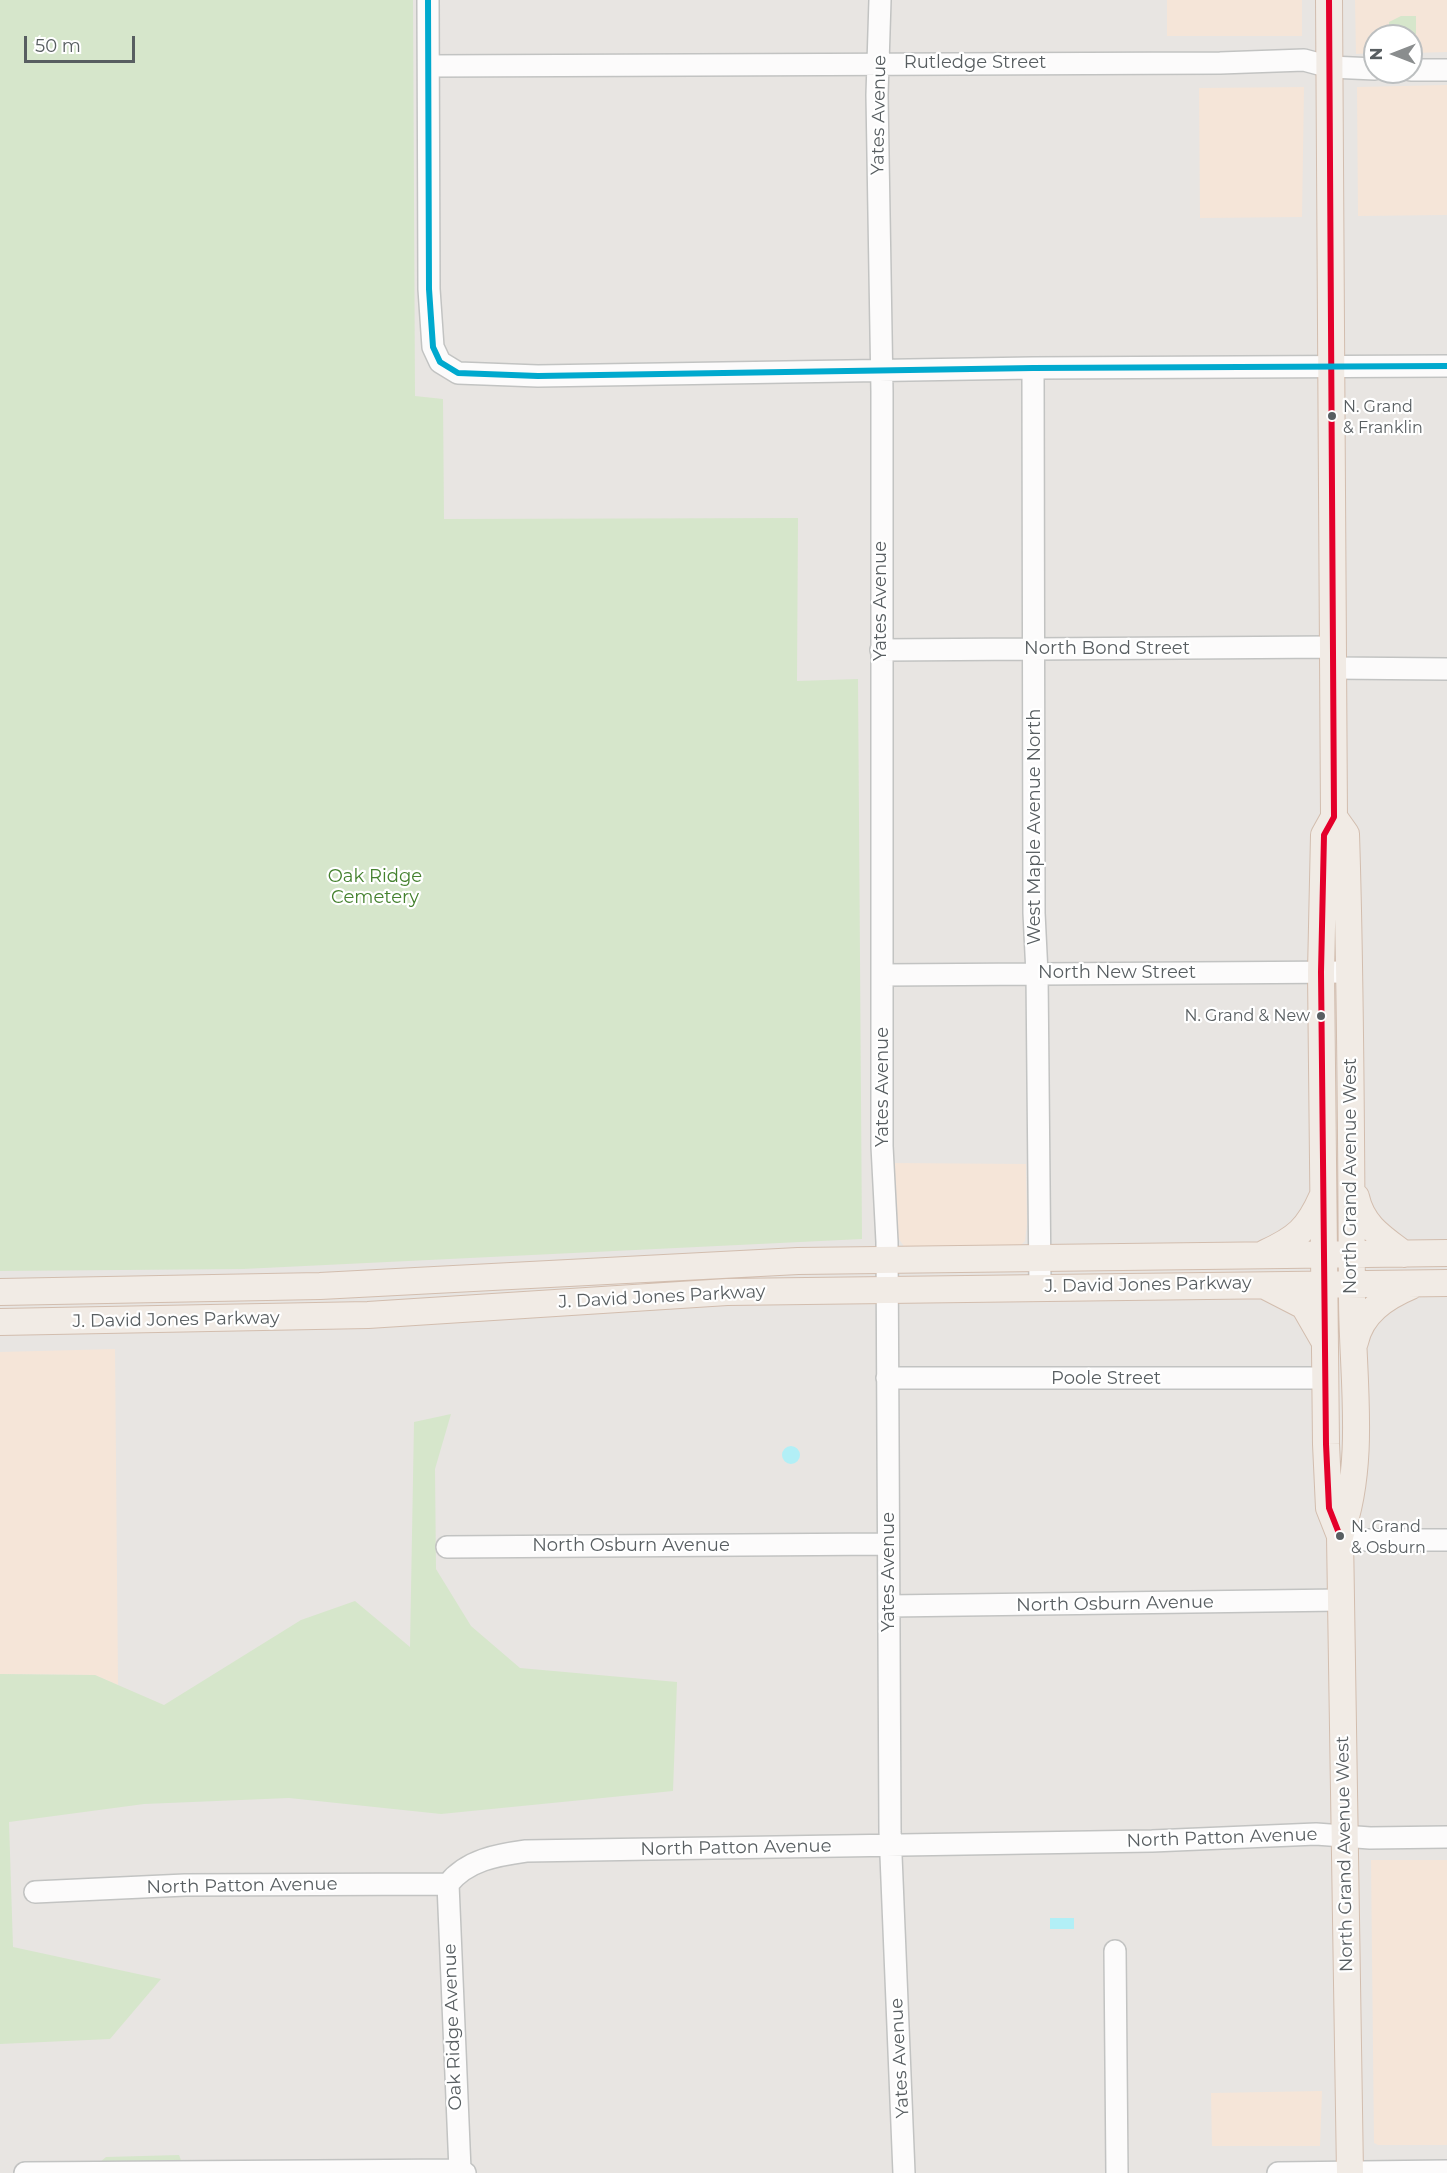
<!DOCTYPE html>
<style>
body{margin:0}
#map{position:relative;width:1447px;height:2173px;overflow:hidden;background:#e8e5e2;font-family:Montserrat,sans-serif}
canvas{display:block}
.north{position:absolute;left:1363px;top:24px;width:60px;height:60px;box-sizing:border-box;background:#fff;border:2px solid #bcbfc0;border-radius:50%;rotate:270deg;font-size:16px;font-weight:700;line-height:24px;text-align:center;color:#585e61}
.north::after{content:'';display:block;margin:auto;width:21px;height:27px;background:#8a8d8e;clip-path:polygon(50% 0,100% 100%,50% 72%,0 100%)}
.scale{position:absolute;left:24px;top:36px;width:111px;height:27px;box-sizing:border-box;border:3px solid #585e61;border-top:0;padding-left:8px;font-size:18px;line-height:21px;white-space:nowrap;color:#585e61;-webkit-text-stroke:4px #fff;paint-order:stroke}
</style>
<div id="map">
<canvas width="1447" height="2173"></canvas>
<div class="north">N</div>
<div class="scale">50 m</div>
</div>
<script>
const c = document.querySelector('canvas').getContext('2d');
c.lineJoin = 'round';
function fill(path, color) {
  c.fillStyle = color;
  c.fill(path, 'evenodd');
}
function trace(path, color, width, dash) {
  c.strokeStyle = color;
  c.lineWidth = width;
  c.lineCap = dash ? 'butt' : 'round';
  c.setLineDash(dash || []);
  c.stroke(path);
}
function drawText(font, color, halo, rows, align = 'center') {
  c.font = font + ' Montserrat,sans-serif';
  c.lineWidth = 4.5;
  c.setLineDash([]);
  c.textBaseline = 'middle';
  c.strokeStyle = halo;
  c.fillStyle = color;
  for (const [text, x, y, turn = 0] of rows) {
    c.save();
    c.translate(x, y);
    c.rotate((+turn || 0) * Math.PI / 180);
    c.textAlign = isNaN(turn) ? turn : align;
    if (halo) c.strokeText(text, 0, 0);
    c.fillText(text, 0, 0);
    c.restore();
  }
}
fill(new Path2D(`
 M1167 0H1302V36H1167Z
 M1355 0H1447V52L1411 53V36H1375V53L1356 54Z
 M1447 85V215L1358 216 1357 87Z
 M1304 87 1302 217 1200 218 1199 88Z
 M892 1163 1026 1164 1027 1224 1025 1241 1017 1249H906L896 1235Z
 M115 1349 118 1685 95 1675 0 1674V1352Z
 M1371 1860H1447V2145H1378L1374 2143Z
 M1322 2091 1320 2146H1212L1211 2093Z`), '#f5e5d8');
fill(new Path2D(`
 M0 0H413L415 396 443 399 444 519 798 518 797 681 858 679 862 1239 243 1269 0 1271Z
 M1401 16H1416V34H1389V22Z
 M451 1414 435 1469 436 1569 471 1626 520 1668 677 1682 673 1791 441 1814 289 1798 144 1804 9 1822 13 1947 161 1979 110 2039 0 2044V1674L95 1675 164 1705 301 1620 355 1601 410 1647 414 1422Z
 M179 2155 186 2173H87L106 2157Z`), '#d6e6cb');
fill(new Path2D(`
 M782 1455a9 9 0 1 1 18 0a9 9 0 1 1-18 0Z
 M1050 1918H1074V1929H1050Z`), '#b2eff6');
const minor = new Path2D(`
 M428 0 429 289 433 347 440 362 458 373 538 376 1033 368 1447 366
 M880 0 877 95 882 392V1146L887 1242 890 1831 904 2173
 M429 66 1220 63 1304 60 1330 67 1375 69
 M1411 70H1447
 M1033 368 1034 913 1037 974 1040 1287
 M881 650 1333 647
 M1333 668 1447 669
 M883 975 1350 972
 M887 1378H1325
 M1340 1536 1366 1540H1447
 M447 1547 888 1544
 M889 1606 1341 1600
 M448 1884 460 2170
 M35 1892 185 1885 448 1884C467 1860 497 1855 526 1851L1152 1841 1316 1834 1370 1838 1447 1837
 M1115 1951 1117 2173
 M25 2173 460 2170 465 2173
 M1278 2173 1447 2171`);
const major = new Path2D(`
 M1329 0 1334 817 1324 835 1321 972 1326 1444 1329 1508 1340 1536
 M1334 817 1346 834C1351 989 1351 1143 1352 1297 1352 1375 1367 1462 1340 1536L1350 2173
 M1356 1197C1362 1225 1381 1237 1404 1254
 M1265 1253C1296 1239 1308 1229 1322 1197
 M1267 1287 1304 1306 1323 1339
 M0 1292 320 1286 798 1261 1447 1253
 M0 1322 368 1315 727 1292 1447 1283
 M1355 1342C1361 1313 1385 1297 1411 1286`);
trace(minor, '#c2c3c2', 24);
trace(major, '#d2bdae', 28);
trace(minor, '#fcfbfb', 21);
trace(major, '#f1ebe5', 26);
trace(new Path2D(`
 M1329 0 1334 817 1324 835 1321 972 1326 1444 1329 1508 1340 1536`), '#e4002b', 6);
trace(new Path2D(`
 M428 0 429 289 433 347 440 362 458 373 538 376 1033 368 1447 366`), '#00a9ce', 6);
for (const [x, y, r, color] of [
 [1332,416,5,"#585e61"],
 [1321,1016,5,"#585e61"],
 [1340,1536,5,"#585e61"]
]) {
  const dot = new Path2D();
  dot.arc(x, y, r, 0, 2 * Math.PI);
  c.fillStyle = color;
  c.fill(dot);
  trace(dot, '#fff', 2);
}
drawText('16px', '#585e61', '#fff', [
 ["N. Grand",1343,407],
 ["& Franklin",1343,428],
 ["N. Grand & New",1310,1016,"right"],
 ["N. Grand",1351,1527],
 ["& Osburn",1351,1548]
], 'left');
drawText('18px', '#585e61', '#fff', [
 ["Rutledge Street",975,63],
 ["Yates Avenue",879,115,-89],
 ["Yates Avenue",881,601,-90],
 ["North Bond Street",1107,649],
 ["West Maple Avenue North",1035,827,-90],
 ["North New Street",1117,973],
 ["Yates Avenue",883,1087,-90],
 ["North Grand Avenue West",1351,1176,-90],
 ["J. David Jones Parkway",1148,1285,-1],
 ["J. David Jones Parkway",662,1297,-3],
 ["J. David Jones Parkway",176,1320,-1],
 ["Poole Street",1106,1379],
 ["North Osburn Avenue",631,1546],
 ["Yates Avenue",889,1572,-90],
 ["North Osburn Avenue",1115,1604,-1],
 ["North Patton Avenue",1222,1838,-2],
 ["North Patton Avenue",736,1848,-1],
 ["North Grand Avenue West",1345,1854,-91],
 ["North Patton Avenue",242,1886,-1],
 ["Oak Ridge Avenue",453,2027,-92],
 ["Yates Avenue",900,2058,-93]
]);
drawText('18px', '#44812e', '#fff', [
 ["Oak Ridge",375,877],
 ["Cemetery",375,898]
]);
</script>
